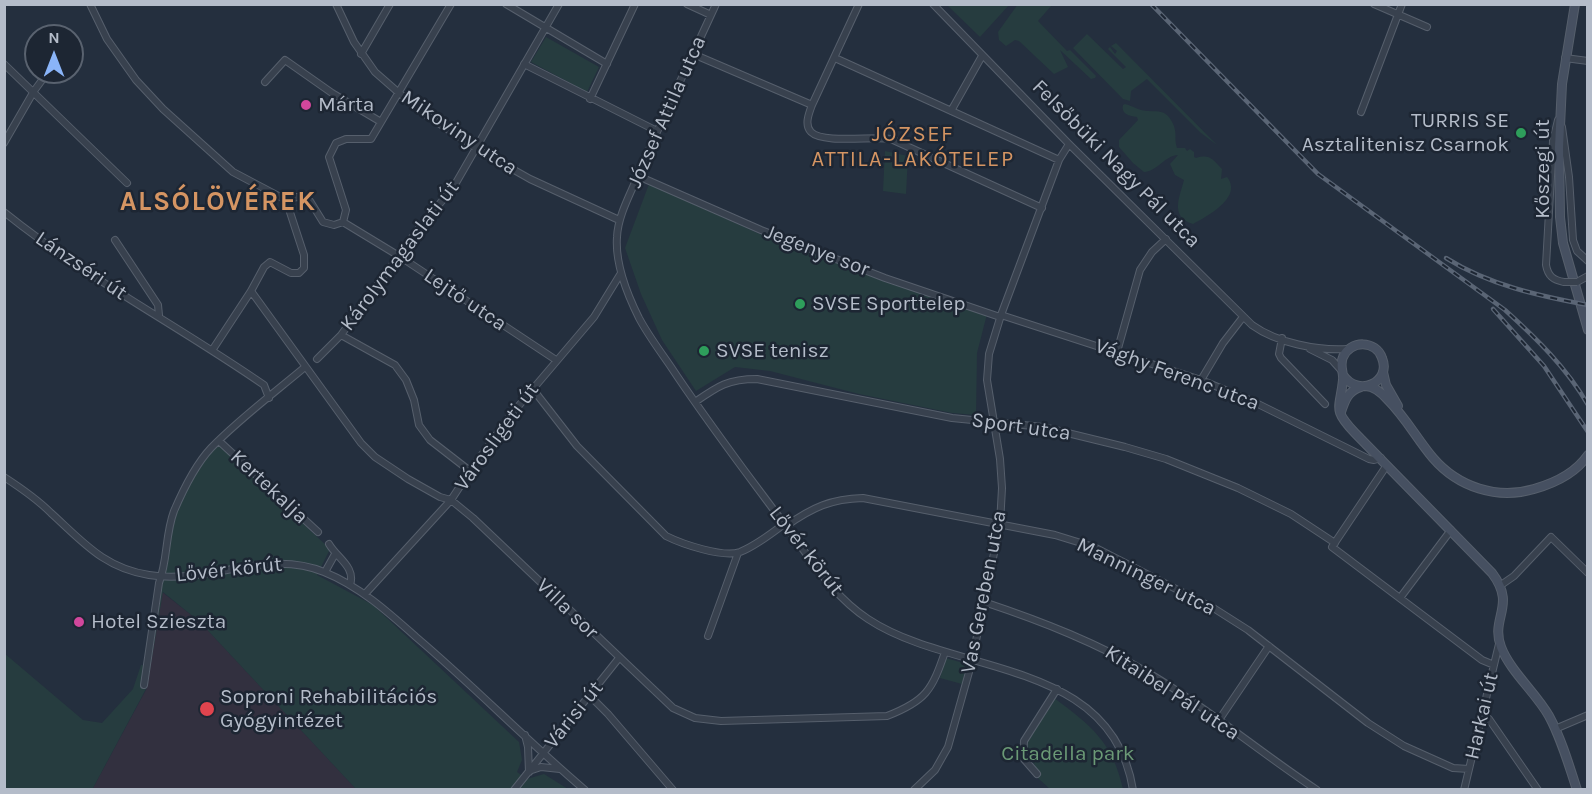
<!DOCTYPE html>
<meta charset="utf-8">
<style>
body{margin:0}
#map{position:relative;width:1592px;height:794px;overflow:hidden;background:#242f3e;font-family:Karla,sans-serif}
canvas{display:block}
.frame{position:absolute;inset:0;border:6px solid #b4bcc9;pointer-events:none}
.north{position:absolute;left:24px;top:24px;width:60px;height:60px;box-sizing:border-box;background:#1d2633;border:2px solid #59626f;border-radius:50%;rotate:0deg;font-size:16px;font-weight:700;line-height:24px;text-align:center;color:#b4bcc9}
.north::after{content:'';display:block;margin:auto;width:21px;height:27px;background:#8ab4f8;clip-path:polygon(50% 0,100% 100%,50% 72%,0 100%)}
</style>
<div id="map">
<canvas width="1592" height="794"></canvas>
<div class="frame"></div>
<div class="north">N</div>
</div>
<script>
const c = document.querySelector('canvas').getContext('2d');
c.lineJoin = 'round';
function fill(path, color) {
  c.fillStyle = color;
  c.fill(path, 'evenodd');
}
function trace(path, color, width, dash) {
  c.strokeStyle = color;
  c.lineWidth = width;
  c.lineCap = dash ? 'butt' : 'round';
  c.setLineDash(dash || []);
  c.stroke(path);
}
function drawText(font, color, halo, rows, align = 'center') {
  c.font = font + ' Karla,sans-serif';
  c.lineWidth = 5;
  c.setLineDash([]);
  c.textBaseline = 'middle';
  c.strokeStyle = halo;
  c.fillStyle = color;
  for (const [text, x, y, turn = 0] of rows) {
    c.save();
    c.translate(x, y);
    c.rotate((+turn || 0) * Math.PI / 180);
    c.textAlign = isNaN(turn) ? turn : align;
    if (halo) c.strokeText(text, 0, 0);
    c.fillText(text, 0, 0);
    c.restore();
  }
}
fill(new Path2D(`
 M162 592 200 622 356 789 93 788 147 688Z`), '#32303f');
fill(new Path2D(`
 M1018 4 1052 5 1038 21 1067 51 1070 50 1096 76 1095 78 1091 79 1060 50 1068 67 1054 74 1019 41 1015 40 1006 46 999 40 998 32Z
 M947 5H1009L980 37Z
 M1087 34 1123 69 1126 67 1108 49 1110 47 1115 54 1117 51 1111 46 1116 43 1217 145 1201 133 1147 79 1131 91 1130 101 1123 99 1073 48Z
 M546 37 599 67 587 92 531 62Z
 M1125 104C1130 105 1133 107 1138 109 1154 115 1165 104 1174 126 1177 135 1174 139 1177 148H1185L1187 151 1190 149 1194 152V157L1196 158C1210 154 1212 159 1222 169L1221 179 1227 177C1243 197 1208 216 1193 224 1169 217 1180 196 1184 180L1175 175 1170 164 1178 155C1164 156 1158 171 1144 172L1133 163 1119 147V140L1138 120 1137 117C1129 116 1121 114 1123 105Z
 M885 151 908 156 906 194 883 191Z
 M649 184 762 235 881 280 987 314 977 353 976 415 952 413 859 394 770 371 735 367 696 391 662 340 641 294 625 248Z
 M218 444 330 549 317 575 373 605 519 742 522 760 517 772 527 779 544 774 568 789H356L200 622 163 592 147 687 93 788 95 789H5L4 653 83 720 102 723 133 689 141 665 149 666 172 522C183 494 198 467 218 444Z
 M946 658 967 664 962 684 940 678Z
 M1054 698C1091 725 1113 743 1123 789H1050L1030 771 1035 765 1026 755 1025 740Z`), '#263c3f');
const street = new Path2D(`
 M90 4 107 39 136 80 163 109 233 172 286 200
 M336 4 354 42 375 72 399 93 428 116 477 149 530 179 619 220
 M506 4 607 64
 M687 4 711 15
 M716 4C690 61 663 116 639 173 631 193 618 215 617 237 615 264 627 294 639 318 648 335 660 351 671 367 694 402 719 436 744 470 759 490 773 509 788 529 813 562 833 596 868 619 954 676 1112 657 1133 790
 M933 4 1069 144 1252 325C1277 343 1318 351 1348 349
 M1374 4 1427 27
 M361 54 390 4
 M693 54 812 105C809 113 804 125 811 132 823 144 873 136 891 139L1042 208
 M835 58 1059 160
 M1565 58 1588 61
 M4 64 127 183
 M524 64 657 131
 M265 82 285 60 332 93 381 122
 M590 99 635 4
 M812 105 859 4
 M951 111 982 56
 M1361 112 1402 4
 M1558 120 1553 141 1546 265C1548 276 1553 280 1564 282
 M1562 127 1569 177 1573 240 1577 251 1588 261
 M4 143 34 91 48 72
 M638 176 761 230 885 278 1000 317
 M4 212C86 278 179 326 264 385L269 398
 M343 222 399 256 556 360
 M115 240 158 305 159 315
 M1577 282 1588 276
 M251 291 361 443 375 457 408 479 440 497 451 500 473 518 673 708 695 718 721 721 887 716C926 701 932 690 945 652
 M1001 315 1201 380 1254 402 1369 459 1374 460 1381 458
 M341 335 395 365 406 380 414 400 419 425 430 440 470 471
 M1282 338 1279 354 1281 358 1325 404
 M213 349 251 291 264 267 270 262 291 273H299L304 268V255L286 200 297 197 310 201 323 222 334 225 343 222 346 210 329 157 336 143 346 139H371L451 4
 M1310 349 1332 360 1341 370
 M1117 352 1140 270 1152 252 1166 239
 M317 359 341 335 419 228 453 188 559 4
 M1201 380 1223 343 1243 317
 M532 388 577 446 666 536C682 544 723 558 740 552 755 546 771 534 784 524
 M695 402C718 386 728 379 757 379L952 418 1043 427 1125 447 1166 459 1238 488 1291 514 1335 543
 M219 441 318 532
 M1387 465 1332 547 1482 660 1494 665
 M4 477C21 488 37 499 51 513 83 542 104 568 149 575 208 585 266 548 324 572 359 586 388 612 416 637 474 686 527 741 585 790
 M786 526C813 507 831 499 863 498L1055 535 1094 547 1215 609 1248 630 1368 723 1404 746 1453 768 1469 769
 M329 544C337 558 356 567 350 585
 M325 572 335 554
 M1501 585 1514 576 1551 537 1588 573
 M365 594 451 500 470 471 510 416 594 317 621 273
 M1400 598 1451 530
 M984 602C1044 622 1097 643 1152 675 1209 709 1261 753 1317 790
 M708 636 738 553
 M144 685 159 583C168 559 165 535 174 511 183 490 195 465 211 448 239 419 274 393 305 367
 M589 695 608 714 673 790
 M1483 714 1489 719 1538 790
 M1219 720 1269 646
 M1555 729 1588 715
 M525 735 528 747 529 772
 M529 771 541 767 560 769
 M1037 774 1023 758 1024 741 1057 689
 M514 790 619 658
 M914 790 935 770 948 747 971 665 1000 524 1002 488 1000 459 987 380 989 354 1001 315 1059 160 1069 144
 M1464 790 1499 644`);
const secondary = new Path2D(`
 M1575 4 1562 84 1559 147 1560 217 1563 243 1588 330
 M1383 372 1386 385 1398 406
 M1343 375C1358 398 1392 382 1382 358 1376 340 1350 340 1343 357 1339 366 1344 372 1343 380 1340 409 1332 409 1355 433L1492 573C1517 606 1490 617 1501 647 1510 671 1536 693 1549 716 1561 738 1569 765 1577 790
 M1365 386C1374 386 1382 393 1388 400 1406 418 1417 439 1433 458 1458 487 1497 500 1534 489 1555 483 1575 474 1588 455
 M1341 412C1345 400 1348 391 1361 387`);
trace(street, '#565f6c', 8);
trace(secondary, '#565f6c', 10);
trace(street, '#38414e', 6);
trace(secondary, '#465061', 8);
const rail = new Path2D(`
 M1151 4 1318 174 1505 310C1536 338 1567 368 1588 405
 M1446 258C1489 285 1539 296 1588 305
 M1493 309 1544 366 1588 432`);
trace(rail, '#5a6575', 4.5);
trace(rail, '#1d2633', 2, [7]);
const streetBridge = new Path2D(`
 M1564 282H1577`);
trace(streetBridge, '#565f6c', 8, []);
trace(streetBridge, '#38414e', 6);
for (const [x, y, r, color] of [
 [306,105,6,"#d1479c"],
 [1521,133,6,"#2e9e5b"],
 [800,304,6,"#2e9e5b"],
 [704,351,6,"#2e9e5b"],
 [79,622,6,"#d1479c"],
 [207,709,8,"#e0444e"]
]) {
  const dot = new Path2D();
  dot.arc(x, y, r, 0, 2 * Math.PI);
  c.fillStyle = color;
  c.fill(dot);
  trace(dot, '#1d2633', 2);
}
drawText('21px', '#b4bcc9', '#1d2633', [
 ["Márta",318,105],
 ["TURRIS SE",1509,121,"right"],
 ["Asztalitenisz Csarnok",1509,145,"right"],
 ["SVSE Sporttelep",812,304],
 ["SVSE tenisz",716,351],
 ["Hotel Szieszta",91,622],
 ["Soproni Rehabilitációs",220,697],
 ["Gyógyintézet",220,721]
], 'left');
drawText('21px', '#b4bcc9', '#1d2633', [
 ["József Attila utca",667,112,-66],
 ["Mikoviny utca",459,133,34],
 ["Felsőbüki Nagy Pál utca",1116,164,45],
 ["Kőszegi út",1543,169,-90],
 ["Jegenye sor",817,251,21],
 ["Károlymagaslati út",400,256,-53],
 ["Lánzséri út",81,266,34],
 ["Lejtő utca",465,300,34],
 ["Vághy Ferenc utca",1177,375,20],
 ["Sport utca",1021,427,8],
 ["Városligeti út",497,437,-54],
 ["Kertekalja",269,487,43],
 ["Lővér körút",806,551,52],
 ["Lővér körút",229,570,-6],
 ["Manninger utca",1146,577,26],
 ["Vas Gereben utca",984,592,-79],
 ["Villa sor",567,609,44],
 ["Kitaibel Pál utca",1172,693,33],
 ["Várisi út",574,715,-51],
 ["Harkai út",1482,716,-77]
]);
drawText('21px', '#6b9a76', '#1d2633', [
 ["Citadella park",1068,754]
]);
c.letterSpacing = '1.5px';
drawText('22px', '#d59563', '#1d2633', [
 ["JÓZSEF",913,135],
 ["ATTILA-LAKÓTELEP",913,160]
]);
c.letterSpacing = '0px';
c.letterSpacing = '1.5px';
drawText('bold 27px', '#d59563', '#1d2633', [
 ["ALSÓLÖVÉREK",218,202]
]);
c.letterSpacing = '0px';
</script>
